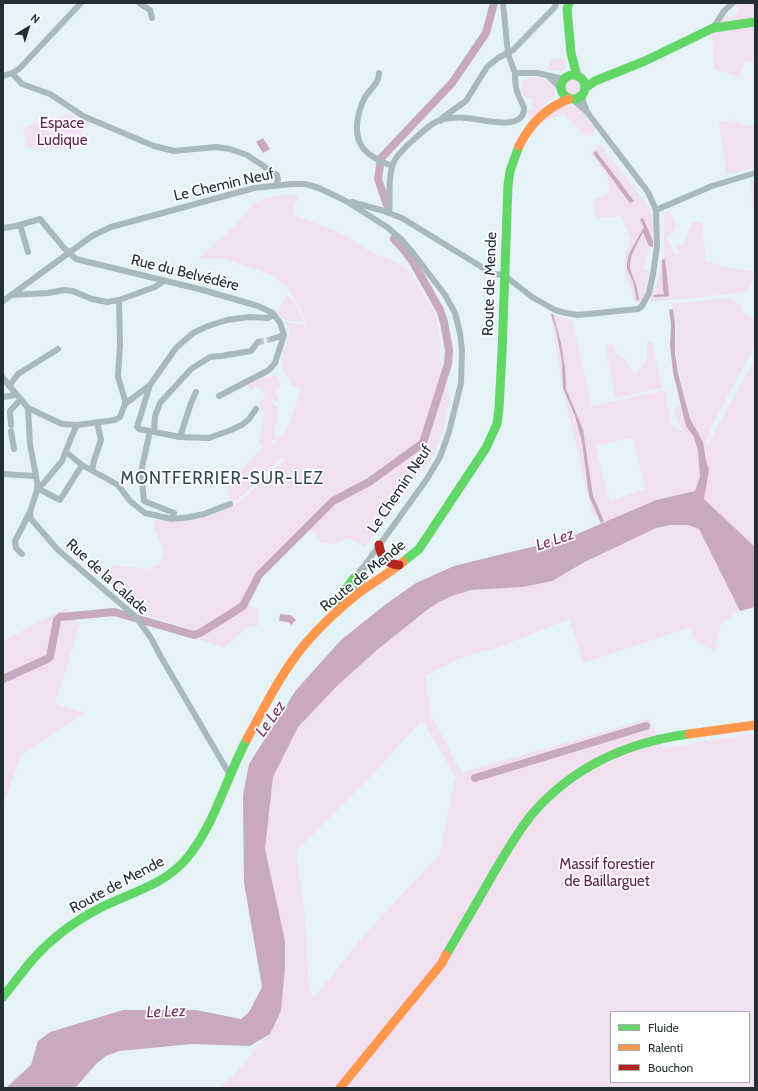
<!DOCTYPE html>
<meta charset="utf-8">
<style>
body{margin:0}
#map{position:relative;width:758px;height:1091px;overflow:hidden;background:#e5f3f6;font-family:Cabin,sans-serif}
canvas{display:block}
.frame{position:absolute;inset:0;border:4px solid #233032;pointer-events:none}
.legend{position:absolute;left:610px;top:1011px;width:140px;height:72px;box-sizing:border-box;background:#fff;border:1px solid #a7acad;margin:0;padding:5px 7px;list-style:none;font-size:12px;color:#233032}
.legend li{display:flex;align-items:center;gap:8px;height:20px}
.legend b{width:20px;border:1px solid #a7acad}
.north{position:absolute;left:8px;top:8px;width:40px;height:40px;-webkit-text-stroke:3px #fff;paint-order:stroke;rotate:38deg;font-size:11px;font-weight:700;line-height:16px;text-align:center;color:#233032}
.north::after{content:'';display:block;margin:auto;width:14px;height:18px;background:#233032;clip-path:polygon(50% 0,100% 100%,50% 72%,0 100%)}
</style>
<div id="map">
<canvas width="758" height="1091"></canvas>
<div class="frame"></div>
<ul class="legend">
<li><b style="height:5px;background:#63d668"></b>Fluide</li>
<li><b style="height:5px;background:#ff974d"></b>Ralenti</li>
<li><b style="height:5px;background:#b3261e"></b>Bouchon</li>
</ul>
<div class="north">N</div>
</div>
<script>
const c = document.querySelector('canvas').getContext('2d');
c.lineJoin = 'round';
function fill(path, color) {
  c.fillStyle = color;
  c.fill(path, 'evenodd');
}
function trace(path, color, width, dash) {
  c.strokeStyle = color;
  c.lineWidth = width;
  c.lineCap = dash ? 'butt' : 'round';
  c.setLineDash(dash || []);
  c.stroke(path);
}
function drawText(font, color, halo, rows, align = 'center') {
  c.font = font + ' Cabin,sans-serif';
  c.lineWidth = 3.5;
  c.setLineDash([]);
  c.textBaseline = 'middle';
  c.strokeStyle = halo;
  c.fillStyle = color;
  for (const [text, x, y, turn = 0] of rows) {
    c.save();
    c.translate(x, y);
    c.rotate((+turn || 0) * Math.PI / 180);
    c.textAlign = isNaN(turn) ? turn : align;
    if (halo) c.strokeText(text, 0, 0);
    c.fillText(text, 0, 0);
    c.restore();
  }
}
fill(new Path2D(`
 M737 3H755V18L717 23 725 15 731 18 739 9 735 5Z
 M755 27V56L753 63 745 61 739 77 714 69 712 33 726 29Z
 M566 58 565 69 561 71 547 69 551 59Z
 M536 77C546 80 552 81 555 93L531 121 527 110 533 109 532 98H526L521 92 522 82 527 78Z
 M563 88a9 9 0 1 1 18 0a9 9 0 1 1-18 0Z
 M561 106H574L580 110 596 130 591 135 586 136 564 114 537 124 551 110Z
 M67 114 90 122 72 148H37L27 147 23 128Z
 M730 119 746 126 755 124V167L726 175 719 121H730Z
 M600 144 651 210 654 231 653 247H649L644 269 650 271 642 302H635L625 271V260L630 238 621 216 597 218 592 201 610 193 608 178 591 152Z
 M755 180V215C750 205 753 192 750 181Z
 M293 194 298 197 292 214 342 234 374 254 392 260 407 269 435 312 440 339V360L450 397 443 431 434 455 397 501 377 533 364 547 349 538 335 544 321 543 309 529 260 578 247 604 258 609V626L247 627 224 648 198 639 190 629 140 613 114 590 108 575 112 565 148 569 160 564 164 552 154 527V520L173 522 199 519 231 507 248 494 284 461 283 457 238 500 230 504 228 490 226 485 264 446 259 443 265 412 260 409 259 404 266 394 256 386 254 387 253 390 249 391V387L245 385 264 376 267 378 275 375 279 378 280 387 276 390 275 394 278 396V400L276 402 272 398V404L277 407C279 420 273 427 276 437L271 444 272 445 289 426 301 390 296 386H291L289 378 281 366 290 330 285 322 306 325 298 304 291 294 288 287 269 274 224 259H198L233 227 255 202 276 196Z
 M669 210 676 224 673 232 666 237 675 255 680 253 676 244 683 247 692 222H702L706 261 730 268 754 271C752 283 753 288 740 293L650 302 653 291 656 290 661 260 664 256V213Z
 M288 295 296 304 304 323 282 319 277 311Z
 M720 298 733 299 741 306 743 312 755 319V346L712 425 705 447 709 442 755 359V547L704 499 656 500 602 524 592 513 563 390 551 314 572 321 592 406 665 390 671 425 686 433 679 425 673 410 684 402 688 407 681 381 676 350 677 325 672 304 712 300 713 299ZM633 438 645 489 610 501 595 445Z
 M652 342 662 388 615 398 605 346 613 344 618 356 624 358 634 374C638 373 638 371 641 368 649 359 647 355 647 343Z
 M670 525H688L699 529 740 611 721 623 715 650C701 648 693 635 685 624L686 629 583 663 569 619 499 647 460 658 425 676 431 715 457 764 463 772 649 719 664 748 755 733V1088H216L231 1078 269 1034 256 847 269 765 315 702 337 686 377 650 439 602 452 596 471 590 523 587 552 581 622 544 656 528ZM422 720 457 779 454 782 440 854 364 935 314 998 309 991 305 917 296 851 374 773ZM611 1012H749V1082H611Z
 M66 608 80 625 55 703 84 713 21 755 3 807V641Z`), '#f1e0ef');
fill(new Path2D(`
 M263 138 270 149 263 153 256 142Z
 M596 151 634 201 630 203 593 153Z
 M643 218 653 241V247L649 246 643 232 632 254 630 263V269L636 285 639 299 637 301 633 281 627 269V264L629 254 644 227 640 219Z
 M665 259 669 295 665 297 663 290 662 260Z
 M673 309 675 324V353L678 373 690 419 703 442 706 461 709 470 704 499 755 547V607L740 611 699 529 688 525H670L656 528 585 562 552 581 523 587 471 590 452 596 439 602 427 610 377 650 337 686 298 727 273 777 265 849 285 941V967L281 1011 270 1034 250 1046 192 1044 119 1051 106 1056 96 1064 77 1086 73 1088H6L31 1065 38 1041 50 1032 123 1010H196L241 1019 249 1012 262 987 244 883 243 795 249 764 296 690 341 640 386 604 416 583 454 566 568 538 656 500 695 491 700 477 698 451 694 437 686 426 673 372 670 345 671 325 669 310Z
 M551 314H553L561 343 565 368 566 389 583 430 593 496 604 521 601 523 589 496 582 442 575 416 563 388 562 361 556 330Z
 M280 614 291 615 296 620 291 625 288 622 279 621Z`), '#c8a9bf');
trace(new Path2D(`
 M655 296 667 295`), '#c8a9bf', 2.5);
trace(new Path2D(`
 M387 205 378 179 381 158 452 83 486 33 494 3
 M3 679 47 659 50 657 57 620 60 617 114 612 194 635 200 633 243 606 259 575 333 501 369 482 423 443 448 364 449 350 444 322 440 310 413 262 404 250 394 239
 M475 778 646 726`), '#c8a9bf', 8);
trace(new Path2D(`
 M258 342 272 339`), '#becccf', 6, [6, 3]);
trace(new Path2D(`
 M139 3 150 10 152 18
 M503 3 508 54 515 73H537L564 79
 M713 28 724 11 733 3
 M12 73 22 84 50 94 83 116 154 146 174 151 216 147 230 149 247 155 277 175 278 180 276 185
 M379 73C379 84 370 89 365 97 358 111 352 134 363 148 370 157 382 162 392 166
 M3 76 12 73 19 69 81 3
 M549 77 561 89
 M583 94V101L586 109
 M441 121 442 118 466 101 487 67 498 58 513 50 555 7 556 3
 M352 202 384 211 402 218 493 274 504 275 532 297 555 310 566 313 578 315 638 309 642 306 649 293 653 274 657 246 656 210 648 192 587 112 572 99
 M656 210 712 186 755 173
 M389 212C391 196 387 179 393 164 396 155 405 148 412 141 418 136 431 123 438 121 445 118 459 117 465 118 479 118 520 132 524 111 525 105 519 99 518 94 515 88 515 80 515 73
 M20 225 28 252
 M3 228 16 226 40 219 64 248 76 259 203 290 258 306 273 313 280 323 284 335
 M11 295 48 293 64 290 73 291 92 299 107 302 119 300 155 287 164 281
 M3 301 92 236 111 227 254 188 292 184H305L319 188 346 201 387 227 401 239 413 253 445 295 455 313 460 333 462 350 461 383 449 432 440 457 427 479 365 565C354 577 351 580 356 596
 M272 339 284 335
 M3 378 28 408 62 424 77 425 115 420 120 417 125 404V400L118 377 120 344 119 300
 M150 385 137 427 139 429 180 437 209 438 231 430 242 425 249 419 256 409
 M9 386 18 374 58 349
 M219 396 269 370 275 363 284 335
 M3 397 16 395
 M125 404 150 385 176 348 193 333 208 326 227 320 249 317 268 318 274 315
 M28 408 30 444 38 487 30 512 31 519 58 550 136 617 151 638 161 657 230 775
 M11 425 10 411 20 400
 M11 431 14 449
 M150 431 141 472 144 501 174 513 172 519
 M154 432 155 416 160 403 191 369 210 357 221 356 251 351 258 342
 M180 437 191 403 196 392
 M66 452 82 465 118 485 130 501 145 513 172 519 190 517 204 514 230 504
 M92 470 94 461 101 440 97 422
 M3 474 35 476
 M38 487 43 484 62 461 71 438 77 425
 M37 488 60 500 82 465
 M22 554 16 548 15 541 30 512
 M361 592 365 565`), '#a9b9bd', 6);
trace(new Path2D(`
 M569 3 567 9 571 53 577 76
 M561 87a12 12 0 1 1 24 0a12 12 0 1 1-24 0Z
 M585 88 595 81 645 61 713 28 755 22
 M403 562 419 549 486 448 497 424 499 408 502 353 508 185 510 171 519 146
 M337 612 341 596 354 578
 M446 955C462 928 478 901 493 874 506 853 517 832 533 813 574 766 628 742 689 734
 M3 997C13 984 23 971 33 959 51 939 75 921 98 909 128 893 164 886 187 858 215 824 226 778 247 739`), '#63d668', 9);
trace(new Path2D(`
 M519 146C530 124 545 108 569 99
 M689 734 755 725
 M247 739C265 706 282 671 306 643 322 624 341 607 360 592 374 582 389 573 403 562
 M340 1088 442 963 446 955`), '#ff974d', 9);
trace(new Path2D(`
 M379 545C381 557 386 564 399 565`), '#b3261e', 9);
drawText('15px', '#61244d', '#fff', [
 ["Espace",62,124],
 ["Ludique",62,141],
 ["Massif forestier",607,865],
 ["de Baillarguet",607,882]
]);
drawText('15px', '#233032', '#fff', [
 ["Le Chemin Neuf",224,185,-13],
 ["Rue du Belvédère",185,273,14],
 ["Route de Mende",490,284,-88],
 ["Le Chemin Neuf",400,489,-56],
 ["Route de Mende",363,576,-39],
 ["Rue de la Calade",107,577,42],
 ["Route de Mende",117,885,-28]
]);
drawText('italic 16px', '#73355e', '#fff', [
 ["Le Lez",555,540,-19],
 ["Le Lez",271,719,-55],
 ["Le Lez",166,1012,-2]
]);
c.letterSpacing = '1px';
drawText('17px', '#2e4a4f', '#fff', [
 ["MONTFERRIER-SUR-LEZ",222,479]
]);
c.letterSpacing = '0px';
</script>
